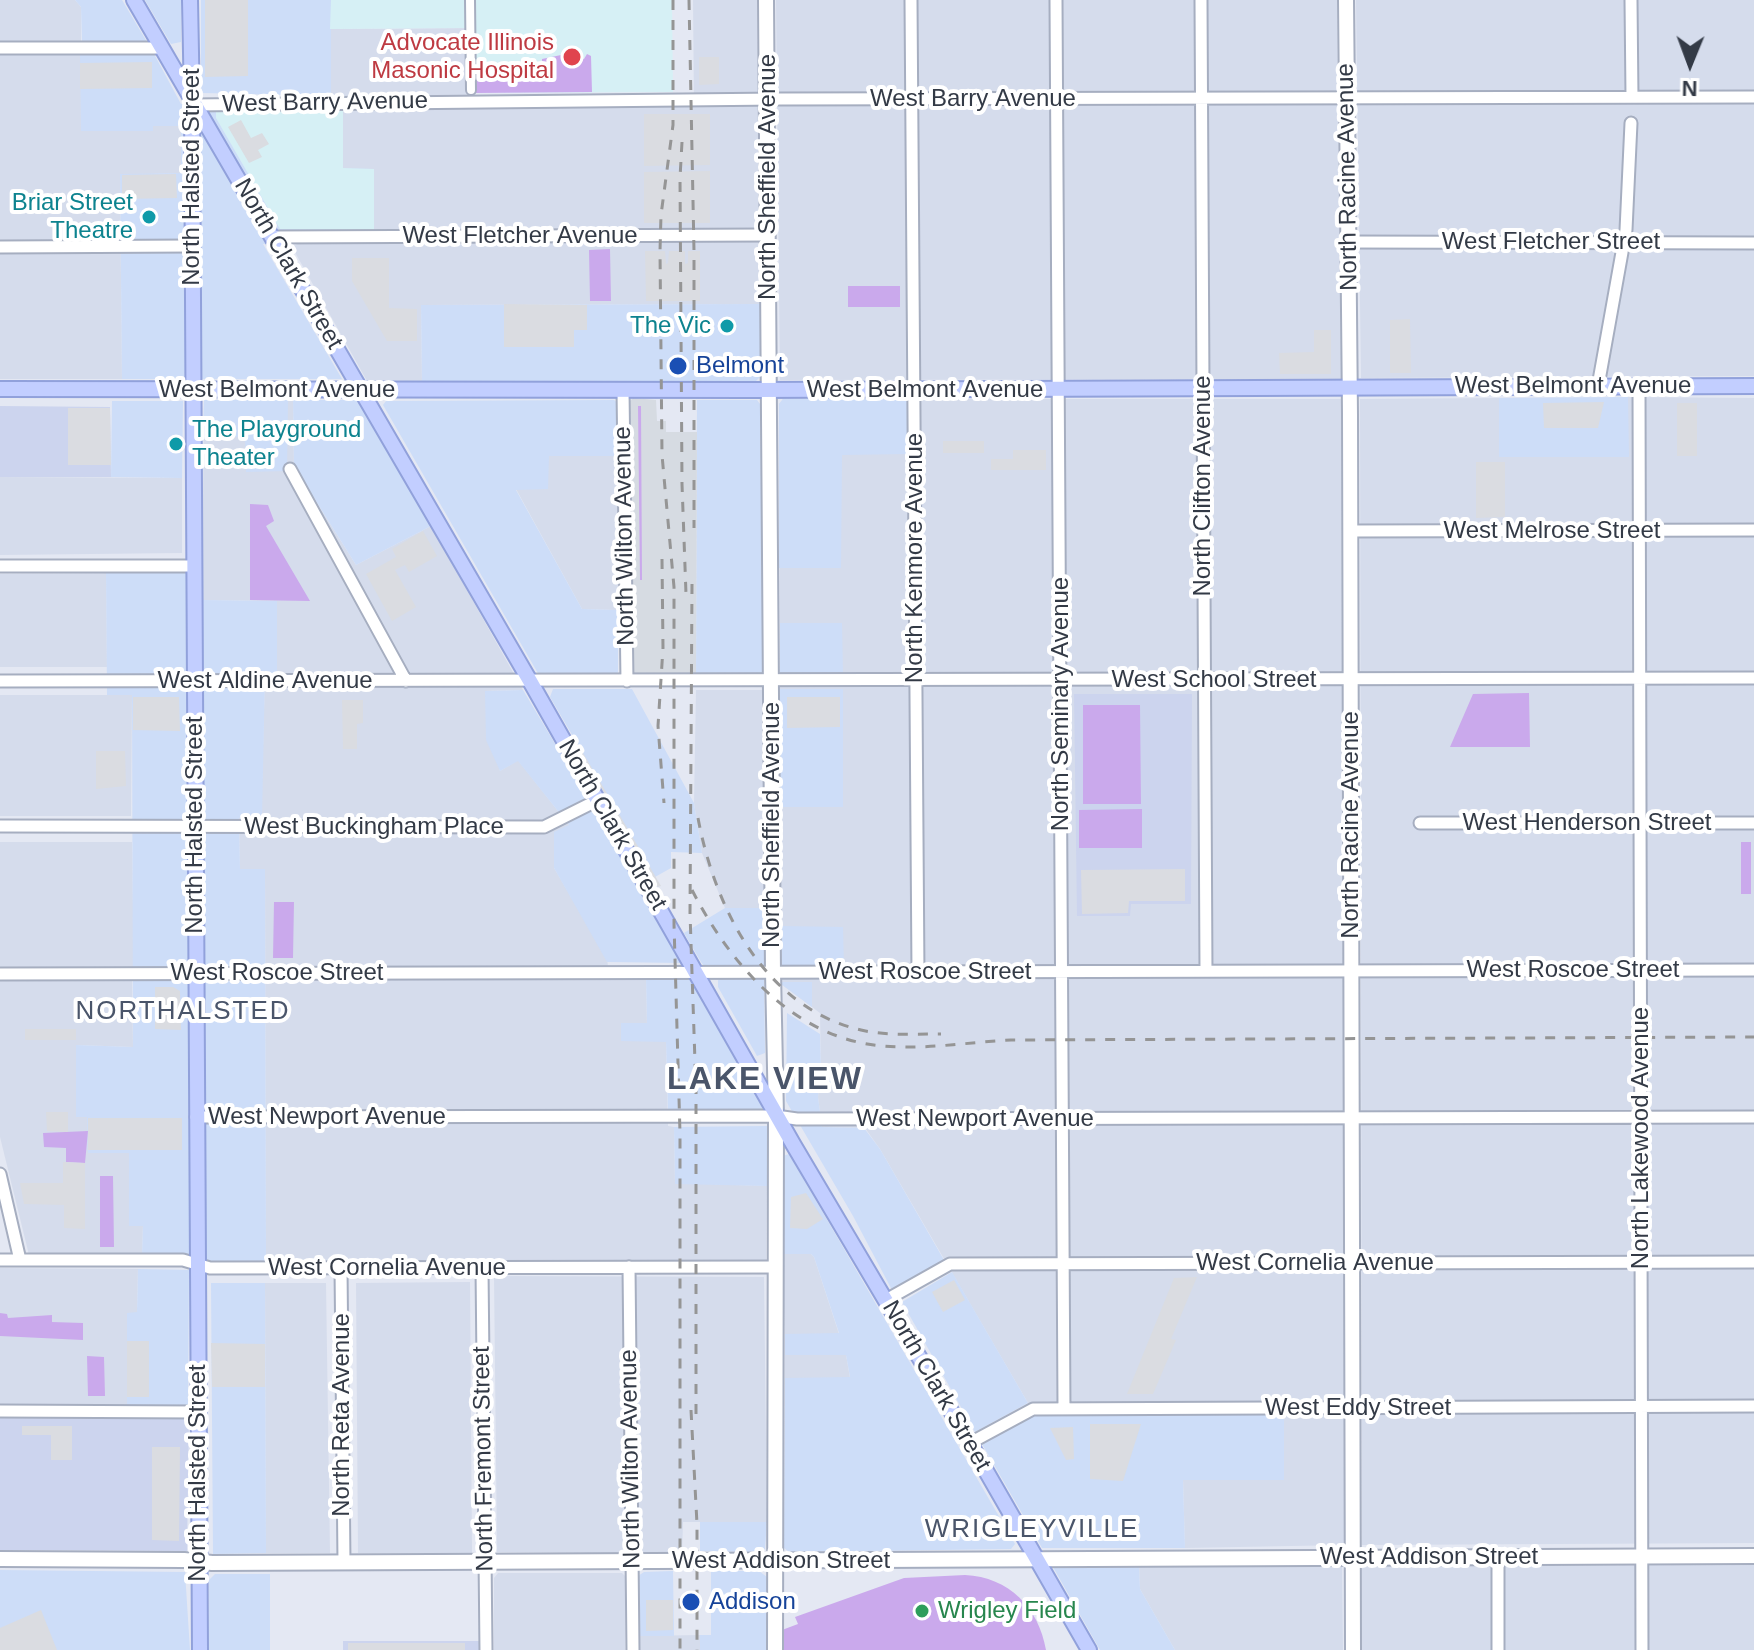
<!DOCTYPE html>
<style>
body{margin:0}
#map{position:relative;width:1754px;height:1650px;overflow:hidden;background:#e4e8f3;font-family:Helvetica,sans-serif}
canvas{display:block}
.north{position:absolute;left:1650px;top:24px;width:80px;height:80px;-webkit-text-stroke:6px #fff;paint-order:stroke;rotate:181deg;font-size:22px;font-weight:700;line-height:32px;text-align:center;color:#333a46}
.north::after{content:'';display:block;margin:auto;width:28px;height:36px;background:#333a46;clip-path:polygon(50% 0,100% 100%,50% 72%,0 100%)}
</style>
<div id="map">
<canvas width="1754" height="1650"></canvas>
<div class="north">N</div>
</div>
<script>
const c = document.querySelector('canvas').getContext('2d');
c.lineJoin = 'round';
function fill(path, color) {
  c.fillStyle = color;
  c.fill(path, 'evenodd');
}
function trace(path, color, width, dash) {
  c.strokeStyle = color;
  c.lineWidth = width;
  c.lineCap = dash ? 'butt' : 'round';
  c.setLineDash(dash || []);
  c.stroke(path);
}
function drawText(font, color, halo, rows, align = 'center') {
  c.font = font + ' Helvetica,sans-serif';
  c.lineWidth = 8;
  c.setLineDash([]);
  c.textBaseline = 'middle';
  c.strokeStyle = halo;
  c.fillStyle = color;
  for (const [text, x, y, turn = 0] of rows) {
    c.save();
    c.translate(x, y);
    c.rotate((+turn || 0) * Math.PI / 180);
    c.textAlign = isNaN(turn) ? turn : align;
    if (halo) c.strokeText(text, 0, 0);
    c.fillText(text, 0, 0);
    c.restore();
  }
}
fill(new Path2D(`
 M0 0H75L81 7V131H152L153 126H181V173L120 175 122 379H0Z
 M693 0H757L761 304 421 305 422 382 367 381 292 247 297 244H373L343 168V104L331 103 330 29 471 28V108L694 106Z
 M776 0H1337L1341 379 780 380Z
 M1356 0H1754V376L1361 378Z
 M1628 397 1754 398V1543L1362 1545 1360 399 1499 398 1500 457H1628Z
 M783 399H1341L1345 1545 1185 1548 1183 1480H1284V1402L1028 1403 880 1149 865 1128 822 1127 818 1097 819 1083H832V1072H821L820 1013 781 984 779 404Z
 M204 400H293L294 466 356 565 431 526 523 690 485 691 500 771 518 760 569 825 554 868 607 957 609 977H646L647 1024 621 1040 666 1041 668 1126 674 1127 675 1183 767 1186 766 1260 266 1263 265 870 240 869 239 817 261 818 265 674H276V601L202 600Z
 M548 456H618V610L582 609 516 489H548Z
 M0 477 182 478V553L0 555Z
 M106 573 107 667H0V574Z
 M696 690H763L765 908H725L702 853 694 803Z
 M0 695H132L131 816H0Z
 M0 842H132L134 967H0Z
 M0 978H132L133 1047 76 1045V1116L87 1117 129 1153V1225L143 1226 142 1254 29 1255 0 1137Z
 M782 1254H811L814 1257 839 1334H785Z
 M0 1268 138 1269 137 1313H127V1405H0Z
 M494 1276 764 1277 767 1522H683L682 1554 497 1552Z
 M470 1282 472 1553H358L356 1283Z
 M265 1283H326L330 1553H266Z
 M785 1355H846L850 1378H785Z
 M1342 1564 1343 1650H1175L1140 1589 1139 1566Z
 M1754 1565V1650H1361V1566Z
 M498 1573H622L625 1576V1650H494V1578Z
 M700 1635V1650H638L637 1636Z`), '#d5dcec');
fill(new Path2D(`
 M75 0H122L147 42H82L81 7Z
 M145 0H181V42L171 44Z
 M201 0H331V96L203 93 201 87Z
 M80 54H154L181 104 343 103V168L374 169V244H263L342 379H122L120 174 181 173V126H153V131H81Z
 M761 304 760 377 756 381H644L641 384H628L625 381 422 382 421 305Z
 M1628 397 1629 457H1499V398Z
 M783 399H909L908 454 842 455 841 568H779V404Z
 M204 400H288L287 471 246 472 245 437H203Z
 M293 400H358L431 526 356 565 294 466Z
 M614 400 619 404 618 456H549L548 489 516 490 582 609 618 610V672L615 675H539L383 405 386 401Z
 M697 400H757L760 404 763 670 761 674 696 676Z
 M112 401H183L182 478 111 477Z
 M106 573H202L203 600 277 601V674H265L262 818H239L240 869H265L266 1263 206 1262 187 1256 142 1254 143 1226H129V1153H88L87 1117H76V1045L133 1047 132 695H107Z
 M780 623H842L843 675H780Z
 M553 689H632L694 803 702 853 671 852V868L655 877 550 697Z
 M780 689H843V807H780Z
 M523 690 682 957V963L607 962 554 868V832L569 825 518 761 500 771 486 740 485 691Z
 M725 908H765V953L768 958 767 965 763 968 705 967 701 962 684 933Z
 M781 926 843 927 844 968 782 967Z
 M646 977 692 980 764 1102 762 1109 668 1110 666 1042 621 1041V1023H647Z
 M722 978 764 979 765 1053 757 1056 718 987V980Z
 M781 982H812V1007L781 984Z
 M787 1013 820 1034 821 1072 833 1073 832 1083H819L818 1097 822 1127 864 1128 880 1149 944 1260 892 1290 853 1216 786 1101Z
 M767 1126V1186L675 1184 674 1127Z
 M789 1154 1015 1544 1011 1549 789 1552 784 1548 785 1378 850 1377 846 1355H785V1334L839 1333 814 1257 811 1254H782L783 1156Z
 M138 1269 189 1270 188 1406 127 1405V1313L137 1312Z
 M952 1272 1028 1403 975 1432 902 1302Z
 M211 1283H265L266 1553 213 1554Z
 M1284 1414V1480H1183L1185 1548H1042L982 1444 1034 1416Z
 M700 1522H767L765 1549 762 1552 700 1551Z
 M1139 1566 1140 1589 1175 1650H1100L1053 1567Z
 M0 1570 185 1572 190 1650H0Z
 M673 1571 674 1636H638V1576L644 1572Z
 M711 1571H759L767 1577 768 1650H700V1635H711Z
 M215 1574H270V1650H209V1580Z`), '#cdddf8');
fill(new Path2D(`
 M633 398 656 400 657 421H666V432H697L696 676 633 673 631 415 628 410 629 402Z`), '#d6dbe2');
fill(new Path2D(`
 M0 406 110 407 111 477H0Z
 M1074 694H1192L1191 904H1131L1130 916H1077Z
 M0 1417 189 1418 187 1551 0 1550Z
 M343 1641H481V1650H343Z`), '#ccd4ee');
fill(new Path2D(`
 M331 0H672L673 92 471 93 470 28 330 29Z
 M220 109H343V168L374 169V230L280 229 216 118V111Z`), '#d6f0f5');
fill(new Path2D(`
 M587 54 591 56 592 92 475 93V69L493 70 515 77 542 76V59L561 55 584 59Z
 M610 249 611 301H590L589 250Z
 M848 286H900V307H848Z
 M638 406H641L642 580H640Z
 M250 504 268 505 274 521 266 526 310 601 250 600Z
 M1529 693 1530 747H1450L1473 694Z
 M1083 705H1140L1141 804H1083Z
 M1142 809V848H1079V810Z
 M1741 842H1751V894H1741Z
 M274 902H294L293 958H273Z
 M88 1131 85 1163 66 1162V1148L44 1147 43 1133Z
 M100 1176H113L114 1247H100Z
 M0 1313 7 1314 8 1318 52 1315V1322L83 1323V1340L0 1336Z
 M87 1356 104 1357 105 1396H88Z
 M965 1575C1009 1577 1039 1608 1046 1650H782V1630L798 1624 795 1617 904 1578Z`), '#caa9ec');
fill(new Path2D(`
 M205 0H248V76L205 77Z
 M699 57H719V84L699 85Z
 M152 62V88L80 89V63Z
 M644 114H710V165L644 166Z
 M241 120 251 138 262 133 269 144 258 150 262 157 249 163 228 127Z
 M710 171V223H644V172Z
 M176 174 177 198 122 199V175Z
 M645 251H665L666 264 668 263 669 251H685V264L688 263V251H700V301H646Z
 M352 258H389V308L417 309V341H387L352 281Z
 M504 304 587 305V330H574V347H504Z
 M1410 319 1411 373H1390V320Z
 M1314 330H1331V374H1280L1279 353 1314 352Z
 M1604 402 1598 428H1544L1543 403Z
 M1677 403H1697V456H1677Z
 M68 408H110L111 465H68Z
 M943 441H984V453H943Z
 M1013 450H1046V470H991V459H1013Z
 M1476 462H1505V517L1476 518Z
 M423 531 437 556 409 572 405 565 395 570 416 607 392 621 366 574 396 557 392 549Z
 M133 697H179L180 731 133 730Z
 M787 697H840V727L787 728Z
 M342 700H363V723L357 724V749H343Z
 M574 738 612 802 661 886 658 887 572 739Z
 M96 751H125L126 786 96 789Z
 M1185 869V901H1129L1128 913 1082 914 1081 870Z
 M155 987H173L180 991 181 1030 155 1029Z
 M25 1029H76V1040H25Z
 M46 1112H68V1132L47 1131Z
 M88 1118H182V1150H88Z
 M63 1162 85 1163V1229L64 1228V1205L24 1204 20 1183H63Z
 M806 1193 823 1219 807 1229 790 1228 791 1197Z
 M1197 1277 1171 1339 1176 1340 1153 1394H1127L1174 1278Z
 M954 1280 965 1300 943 1312 932 1292Z
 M127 1341H149V1397H127Z
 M211 1343 265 1344V1387H212Z
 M1090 1424H1141L1123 1481 1090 1479Z
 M22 1426H72V1460H51V1435H22Z
 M1073 1427 1074 1459 1066 1460 1050 1428Z
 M152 1447H180L179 1541 152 1540Z
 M646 1600H673V1630L646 1631Z
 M41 1610 57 1650H0V1628Z
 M348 1643H465V1650H348Z`), '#dadce1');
const pedestrian = new Path2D(`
 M470 0 471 90`);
const minor = new Path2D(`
 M911 0 918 972
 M1056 0 1064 1409
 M1201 0 1206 971
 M1631 0 1632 97
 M0 48H162
 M192 105 780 99 1754 97
 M272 237 768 235
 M1349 242 1754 243
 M0 247 192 246
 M1598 386 1626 230 1631 123
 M1639 386 1642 1650
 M623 391 627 681
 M290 469 406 681
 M1350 531 1754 530
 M0 566H194
 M0 681 1754 678
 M1420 823H1754
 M0 826 544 827 598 800
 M0 974 1754 970
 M196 1117 776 1116 797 1119 1754 1117
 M0 1174 20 1260
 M0 1260H183L210 1268 776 1267
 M629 1267 633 1650
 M341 1268 344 1563
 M482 1268 486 1650
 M886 1300 950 1264 1754 1262
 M0 1411 197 1412
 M970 1443 1033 1409 1754 1406
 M1498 1650V1557`);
const tertiary = new Path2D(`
 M766 0 773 972 776 1116 775 1650
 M1346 0 1350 414 1353 1650
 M0 1559 184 1560 212 1563 1754 1556`);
const secondary = new Path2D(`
 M134 0 530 681 793 1144 970 1443 1089 1650
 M190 0 192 105 200 1650
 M0 389 756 390 1754 386`);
trace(pedestrian, '#a6aec0', 12);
trace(minor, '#a6aec0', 15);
trace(tertiary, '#a6aec0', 18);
trace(secondary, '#91a1db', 18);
trace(pedestrian, '#fff', 8);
trace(minor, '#fff', 11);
trace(tertiary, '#fff', 14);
trace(secondary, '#c2ceff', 14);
trace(new Path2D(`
 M673 0V125L661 215 660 251 662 455 674 587V924L680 1133V1650
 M689 0 694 251V528
 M682 142 680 178 682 484 686 594
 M662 559 663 648 658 726 664 803
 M692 584 690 913 696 1092V1420
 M698 818C715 909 765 1008 861 1030 887 1036 915 1034 941 1034
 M692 890C730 964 794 1039 883 1046 925 1050 969 1042 1011 1040L1754 1037
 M691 1410 697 1524V1650`), '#959595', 3, [10, 10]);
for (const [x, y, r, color] of [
 [572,57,10,"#e0444e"],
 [149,217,8,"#0f9aa8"],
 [727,326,8,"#0f9aa8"],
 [678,366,10,"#1a4fb4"],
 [176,444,8,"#0f9aa8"],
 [691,1602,10,"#1a4fb4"],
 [922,1611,8,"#2e9e5b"]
]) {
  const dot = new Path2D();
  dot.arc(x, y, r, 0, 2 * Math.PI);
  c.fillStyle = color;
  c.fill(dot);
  trace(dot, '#fff', 3);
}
drawText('24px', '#be3a42', '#fff', [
 ["Advocate Illinois",554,43],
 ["Masonic Hospital",554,71]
], 'right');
drawText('24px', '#333a46', '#fff', [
 ["West Barry Avenue",973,99],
 ["West Barry Avenue",325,103,-1],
 ["North Halsted Street",192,177,-90],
 ["North Sheffield Avenue",768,177,-90],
 ["North Racine Avenue",1348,177,-91],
 ["West Fletcher Avenue",520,236],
 ["West Fletcher Street",1551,242],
 ["North Clark Street",288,264,60],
 ["West Belmont Avenue",1573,386],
 ["West Belmont Avenue",277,390],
 ["West Belmont Avenue",925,390],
 ["North Clifton Avenue",1203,486,-90],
 ["West Melrose Street",1552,531],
 ["North Wilton Avenue",625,536,-91],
 ["North Kenmore Avenue",915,558,-90],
 ["West School Street",1214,680],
 ["West Aldine Avenue",265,681],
 ["North Seminary Avenue",1061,704,-90],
 ["West Henderson Street",1587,823],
 ["North Halsted Street",195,825,-90],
 ["North Clark Street",612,825,60],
 ["North Sheffield Avenue",772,825,-90],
 ["North Racine Avenue",1351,825,-90],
 ["West Buckingham Place",374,827],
 ["West Roscoe Street",1573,970],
 ["West Roscoe Street",925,972],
 ["West Roscoe Street",277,973],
 ["West Newport Avenue",327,1117],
 ["West Newport Avenue",975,1119],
 ["North Lakewood Avenue",1641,1138,-90],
 ["West Cornelia Avenue",1315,1263],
 ["West Cornelia Avenue",387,1268],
 ["North Clark Street",936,1386,60],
 ["West Eddy Street",1358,1408],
 ["North Reta Avenue",342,1415,-90],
 ["North Fremont Street",484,1459,-91],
 ["North Wilton Avenue",631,1459,-91],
 ["North Halsted Street",198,1473,-90],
 ["West Addison Street",1429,1557],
 ["West Addison Street",781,1561]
]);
drawText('24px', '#0d838f', '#fff', [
 ["Briar Street",133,203],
 ["Theatre",133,231],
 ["The Vic",711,326],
 ["The Playground",192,430,"left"],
 ["Theater",192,458,"left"]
], 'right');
drawText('24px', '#164399', '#fff', [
 ["Belmont",696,366],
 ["Addison",709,1602]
], 'left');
drawText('24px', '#27864d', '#fff', [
 ["Wrigley Field",938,1611]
], 'left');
c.letterSpacing = '2px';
drawText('26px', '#4a556a', '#fff', [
 ["NORTHALSTED",183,1012],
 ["WRIGLEYVILLE",1032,1530]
]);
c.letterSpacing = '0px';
c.letterSpacing = '2px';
drawText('bold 32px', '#4a556a', '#fff', [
 ["LAKE VIEW",765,1080]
]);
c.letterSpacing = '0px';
</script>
